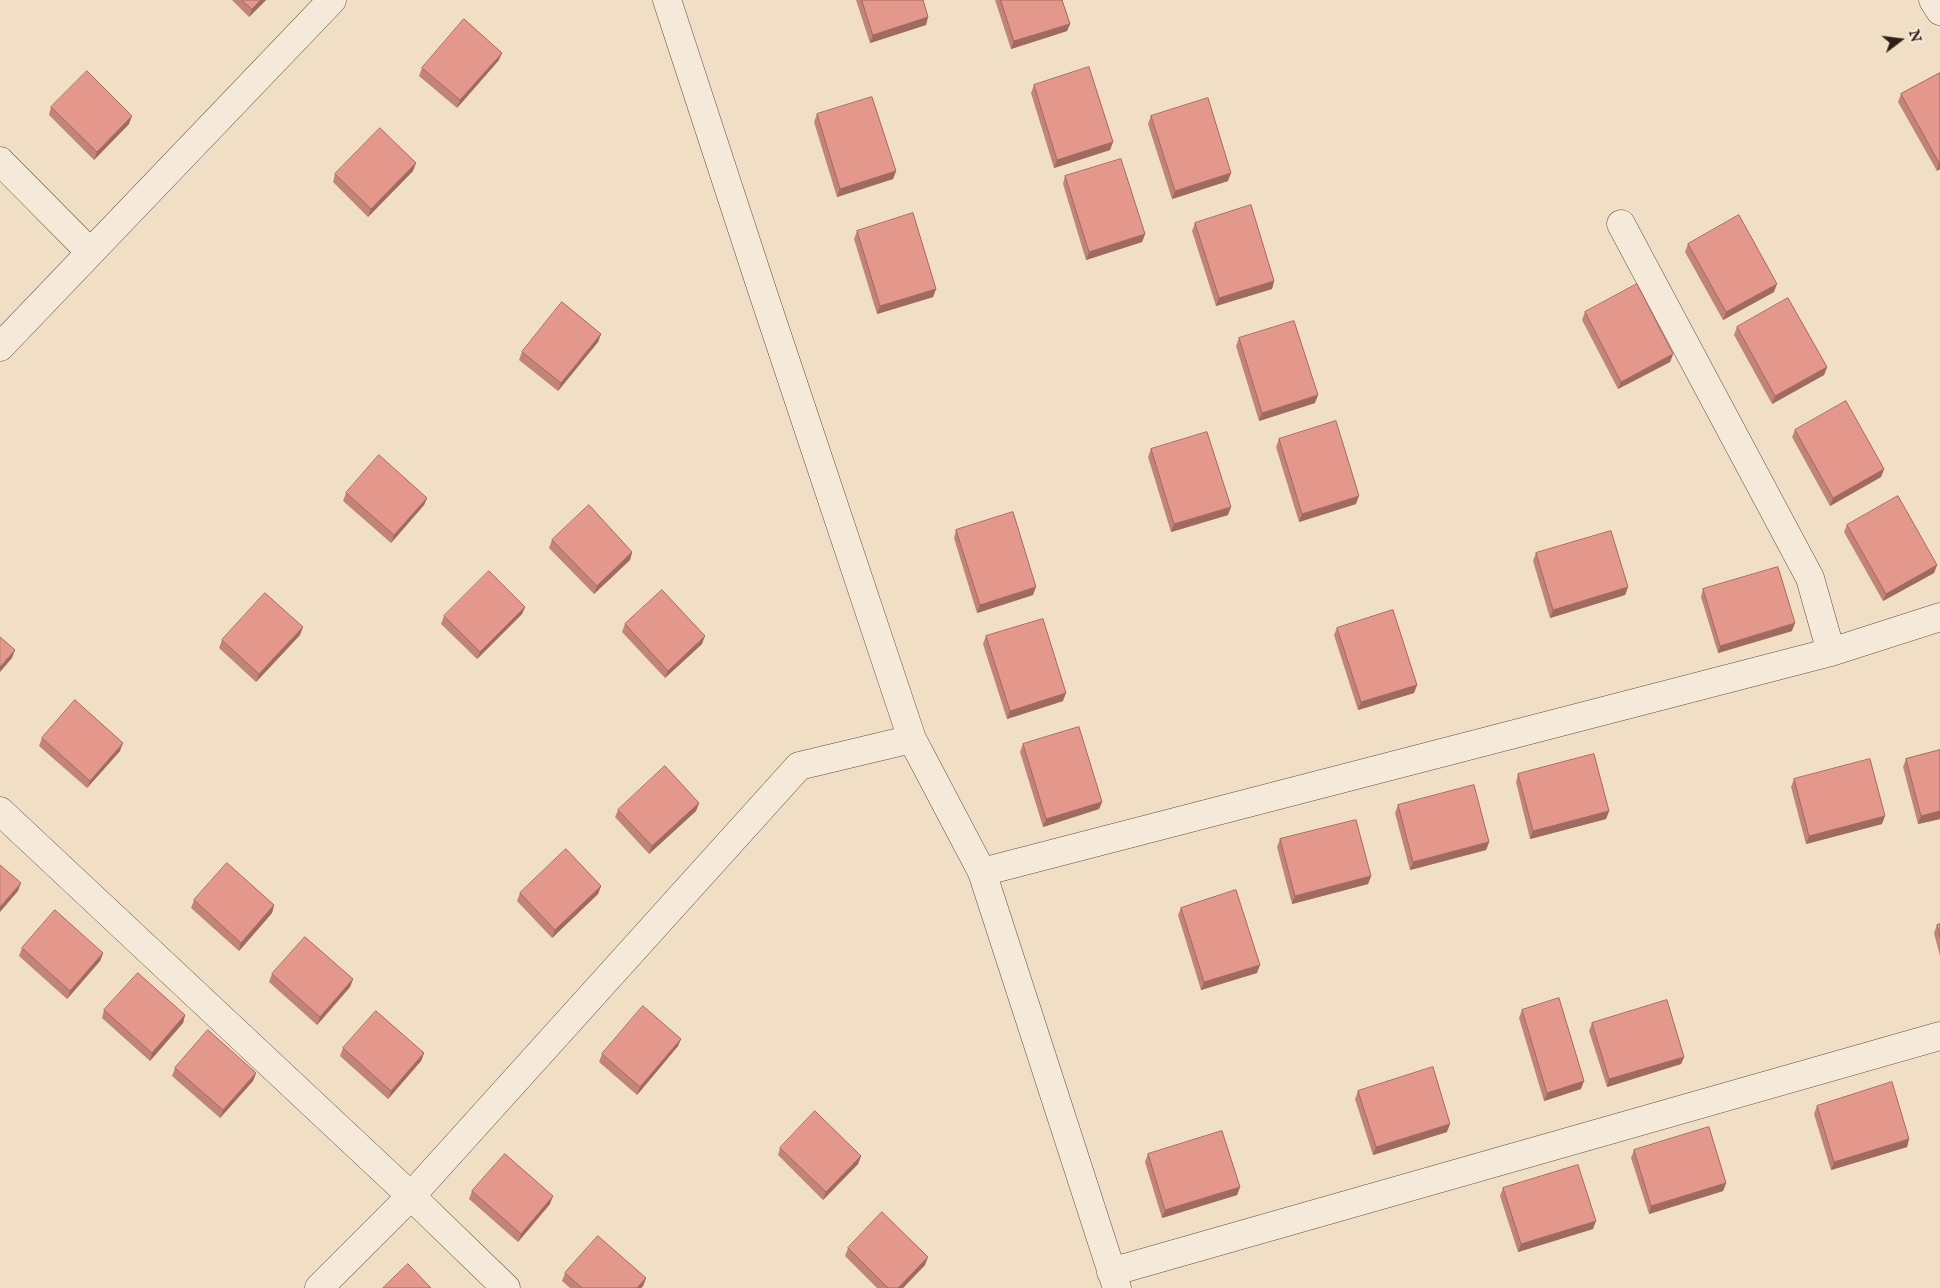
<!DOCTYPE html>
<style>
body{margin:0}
#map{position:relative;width:1940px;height:1288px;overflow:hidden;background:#f0dfc5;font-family:"IM FELL English",serif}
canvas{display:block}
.north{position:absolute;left:1875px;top:15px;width:50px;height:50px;-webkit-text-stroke:4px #f5ead9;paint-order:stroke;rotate:75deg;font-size:14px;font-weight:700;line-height:20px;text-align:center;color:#2f1f17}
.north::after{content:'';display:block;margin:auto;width:18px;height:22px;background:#2f1f17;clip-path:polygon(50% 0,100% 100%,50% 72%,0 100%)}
</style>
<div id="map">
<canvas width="1940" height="1288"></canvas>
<div class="north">N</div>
</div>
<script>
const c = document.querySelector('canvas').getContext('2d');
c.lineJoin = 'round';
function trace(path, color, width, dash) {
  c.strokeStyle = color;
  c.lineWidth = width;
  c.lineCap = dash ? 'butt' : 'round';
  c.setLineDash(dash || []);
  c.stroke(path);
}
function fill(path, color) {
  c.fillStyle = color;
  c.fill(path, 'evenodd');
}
const minor = new Path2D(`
 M667 0 763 293 912 739 982 872 1117 1288
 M1933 0 1940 11
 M0 161 90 252
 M1621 224 1810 578 1831 652
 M0 347 332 0
 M0 811 411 1196 506 1288
 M982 872 1831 652 1940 617
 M1111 1272 1940 1036
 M319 1288 411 1196 799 766 912 739`);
trace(minor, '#5f4f42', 29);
trace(minor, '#f5ead9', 28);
fill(new Path2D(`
 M232 0H266L249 17Z
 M856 0H923L928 17 926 25 870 43Z
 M995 0H1062L1070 24 1067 31 1011 49Z
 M499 60 457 108 419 76 422 68Z
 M1940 73V169L1937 171 1898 102 1901 94Z
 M1034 85 1113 142 1110 150 1054 168 1031 93Z
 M51 107 129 124 94 160 49 115Z
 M817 114 896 171 893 179 837 197 814 122Z
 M1151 116 1228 181 1172 199 1148 124Z
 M413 171 368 217 333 182 335 174Z
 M1065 176 1145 234 1142 242 1086 260 1063 184Z
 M1195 223 1274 281 1272 289 1216 306 1192 231Z
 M857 231 936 289 933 297 877 314 854 239Z
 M1688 244 1774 292 1723 320 1685 252Z
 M1585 312 1673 354 1670 362 1618 389 1582 320Z
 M1737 327 1827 367 1824 375 1772 404 1734 335Z
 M601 334 598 342 558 391 519 360 522 352Z
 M1239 338 1315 403 1259 421 1236 346Z
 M1795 430 1884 469 1881 477 1830 506 1792 437Z
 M1279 439 1356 504 1299 522 1276 447Z
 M1151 449 1228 515 1171 532 1148 457Z
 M346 493 427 498 424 505 391 543 343 501Z
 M1847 525 1937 565 1934 573 1883 601 1844 532Z
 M956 530 1033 595 977 613 954 538Z
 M552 540 632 552 630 560 594 594 549 548Z
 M1536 553 1628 587 1625 595 1550 618 1533 561Z
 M1703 589 1792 631 1718 653 1701 597Z
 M525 607 522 614 477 659 441 624 444 616Z
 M625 624 702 644 665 678 622 632Z
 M1337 628 1417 685 1414 693 1358 710 1334 635Z
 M300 635 256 682 219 648 222 640Z
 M986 636 1063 701 1007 719 983 644Z
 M42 738 120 751 87 788 39 746Z
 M1023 744 1102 802 1099 809 1043 827 1020 752Z
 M1940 750V819L1918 824 1903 767 1906 759Z
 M1518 774 1609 811 1606 819 1530 839 1516 782Z
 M1794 779 1882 824 1806 844 1791 787Z
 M699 803 696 811 649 854 615 817 618 810Z
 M1398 805 1489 842 1486 850 1410 870 1395 813Z
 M1280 839 1371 876 1368 884 1292 904 1277 847Z
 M601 886 598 894 552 938 517 901 520 893Z
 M194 900 274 905 272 913 239 951 191 908Z
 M1181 908 1257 973 1201 990 1178 915Z
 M1940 924V956L1934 933 1937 925Z
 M22 948 103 953 100 961 67 999 19 956Z
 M272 974 353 979 350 987 317 1025 269 982Z
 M104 1010 185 1015 183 1023 150 1061 102 1018Z
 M1522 1010 1581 1089 1544 1101 1519 1018Z
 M1592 1023 1684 1057 1681 1064 1607 1087 1589 1031Z
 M681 1039 678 1046 637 1095 599 1062 602 1054Z
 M343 1048 424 1053 421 1061 388 1099 340 1056Z
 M175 1068 256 1073 253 1081 220 1118 172 1076Z
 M1358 1091 1447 1132 1373 1155 1355 1099Z
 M1817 1106 1909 1139 1907 1147 1831 1170 1814 1114Z
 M780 1148 861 1156 858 1164 823 1200 778 1155Z
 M1634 1150 1726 1183 1723 1191 1649 1214 1631 1158Z
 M1148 1154 1240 1187 1237 1195 1162 1218 1145 1162Z
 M1503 1188 1593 1229 1518 1252 1500 1196Z
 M472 1191 550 1204 518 1242 469 1199Z
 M848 1248 925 1265 903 1288H877L845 1256Z
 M565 1273 646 1278 643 1286 641 1288H570L562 1281Z`), '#c48378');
fill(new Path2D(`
 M261 0H266L249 17 252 9Z
 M928 17 926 25 870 43 873 35Z
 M1070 24 1067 31 1011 49 1014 41Z
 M502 53 499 60 457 108 460 100Z
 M132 116 129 124 94 160 97 152Z
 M1113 142 1110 150 1054 168 1057 160Z
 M1940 162V169L1937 171 1939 163Z
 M416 163 413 171 368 217 371 209Z
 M896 171 893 179 837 197 840 189Z
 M1231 173 1228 181 1172 199 1175 191Z
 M1145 234 1142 242 1086 260 1089 252Z
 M1274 281 1272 289 1216 306 1219 298Z
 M1777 284 1774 292 1723 320 1726 312Z
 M936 289 933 297 877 314 880 306Z
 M601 334 598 342 558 391 561 383Z
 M1673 354 1670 362 1618 389 1621 382Z
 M1827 367 1824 375 1772 404 1775 396Z
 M1318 395 1315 403 1259 421 1262 413Z
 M1884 469 1881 477 1830 506 1833 498Z
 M1359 496 1356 504 1299 522 1302 514Z
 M427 498 424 505 391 543 394 535Z
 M1231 507 1228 515 1171 532 1174 524Z
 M632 552 630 560 594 594 597 586Z
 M1937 565 1934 573 1883 601 1886 594Z
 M1036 587 1033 595 977 613 980 605Z
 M1628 587 1625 595 1550 618 1553 610Z
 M525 607 522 614 477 659 480 652Z
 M1795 623 1792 631 1718 653 1720 646Z
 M303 627 300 635 256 682 259 674Z
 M705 636 702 644 665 678 668 671Z
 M15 650 12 658 0 672V667Z
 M1417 685 1414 693 1358 710 1361 702Z
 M1066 693 1063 701 1007 719 1010 711Z
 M123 743 120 751 87 788 90 781Z
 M1102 802 1099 809 1043 827 1046 819Z
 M699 803 696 811 649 854 652 846Z
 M1609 811 1606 819 1530 839 1533 831Z
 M1940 811V819L1918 824 1921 816Z
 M1885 816 1882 824 1806 844 1809 836Z
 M1489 842 1486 850 1410 870 1413 862Z
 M1371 876 1368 884 1292 904 1295 896Z
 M21 883 18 891 0 912V907Z
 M601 886 598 894 552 938 555 930Z
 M274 905 272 913 239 951 241 943Z
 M103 953 100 961 67 999 70 991Z
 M1260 965 1257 973 1201 990 1204 982Z
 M353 979 350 987 317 1025 320 1017Z
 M185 1015 183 1023 150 1061 152 1053Z
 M681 1039 678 1046 637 1095 640 1087Z
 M424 1053 421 1061 388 1099 391 1091Z
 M1684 1057 1681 1064 1607 1087 1609 1079Z
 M256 1073 253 1081 220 1118 223 1110Z
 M1584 1081 1581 1089 1544 1101 1547 1093Z
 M1450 1124 1447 1132 1373 1155 1376 1147Z
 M1909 1139 1907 1147 1831 1170 1834 1162Z
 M861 1156 858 1164 823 1200 826 1192Z
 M1726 1183 1723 1191 1649 1214 1651 1206Z
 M1240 1187 1237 1195 1162 1218 1165 1210Z
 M553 1196 550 1204 518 1242 521 1234Z
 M1596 1221 1593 1229 1518 1252 1521 1244Z
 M928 1257 925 1265 903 1288H898Z
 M646 1278 643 1286 641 1288H637Z`), '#a06a61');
const building = new Path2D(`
 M242 0H261L252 9Z
 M862 0H923L928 17 873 35Z
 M1001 0H1062L1070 24 1014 41Z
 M464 19 502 53 460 100 422 68Z
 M1089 67 1113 142 1057 160 1034 85Z
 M87 71 132 116 97 152 51 107Z
 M1940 73V162L1939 163 1901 94Z
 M872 97 896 171 840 189 817 114Z
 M1208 98 1231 173 1175 191 1151 116Z
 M380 128 416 163 371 209 335 174Z
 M1121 159 1145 234 1089 252 1065 176Z
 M1251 205 1274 281 1219 298 1195 223Z
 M913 213 936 289 880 306 857 231Z
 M1739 215 1777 284 1726 312 1688 244Z
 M1637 284 1673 354 1621 382 1585 312Z
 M1788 298 1827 367 1775 396 1737 327Z
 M562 302 601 334 561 383 522 352Z
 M1294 321 1318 395 1262 413 1239 338Z
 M1846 401 1884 469 1833 498 1795 430Z
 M1336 421 1359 496 1302 514 1279 439Z
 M1207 432 1231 507 1174 524 1151 449Z
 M379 455 427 498 394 535 346 493Z
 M1898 496 1937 565 1886 594 1847 525Z
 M589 505 632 552 597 586 552 540Z
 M1013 512 1036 587 980 605 956 530Z
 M1611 531 1628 587 1553 610 1536 553Z
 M1778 567 1795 623 1720 646 1703 589Z
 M489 571 525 607 480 652 444 616Z
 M662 590 705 636 668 671 625 624Z
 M265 593 303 627 259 674 222 640Z
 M1393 610 1417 685 1361 702 1337 628Z
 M1043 619 1066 693 1010 711 986 636Z
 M0 637 15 650 0 667Z
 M75 700 123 743 90 781 42 738Z
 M1079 727 1102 802 1046 819 1023 744Z
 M1940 750V811L1921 816 1906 759Z
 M1594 754 1609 811 1533 831 1518 774Z
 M1870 759 1885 816 1809 836 1794 779Z
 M665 766 699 803 652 846 618 810Z
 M1474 785 1489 842 1413 862 1398 805Z
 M1356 820 1371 876 1295 896 1280 839Z
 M566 849 601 886 555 930 520 893Z
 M227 863 274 905 241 943 194 900Z
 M0 865 21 883 0 907Z
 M1236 890 1260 965 1204 982 1181 908Z
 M55 910 103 953 70 991 22 948Z
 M1940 924V937L1937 925Z
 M305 937 353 979 320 1017 272 974Z
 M138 973 185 1015 152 1053 104 1010Z
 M1559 998 1584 1081 1547 1093 1522 1010Z
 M1667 1000 1684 1057 1609 1079 1592 1023Z
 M643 1006 681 1039 640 1087 602 1054Z
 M376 1011 424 1053 391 1091 343 1048Z
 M208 1030 256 1073 223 1110 175 1068Z
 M1433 1067 1450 1124 1376 1147 1358 1091Z
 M1892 1082 1909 1139 1834 1162 1817 1106Z
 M815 1111 861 1156 826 1192 780 1148Z
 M1709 1127 1726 1183 1651 1206 1634 1150Z
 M1222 1131 1240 1187 1165 1210 1148 1154Z
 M505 1154 553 1196 521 1234 472 1191Z
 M1578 1165 1596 1221 1521 1244 1503 1188Z
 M882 1212 928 1257 898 1288H888L848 1248Z
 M598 1236 646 1278 637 1288H582L565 1273Z
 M408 1264 431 1288H383Z`);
fill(building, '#e4988b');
trace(building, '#a06a61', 1);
</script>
